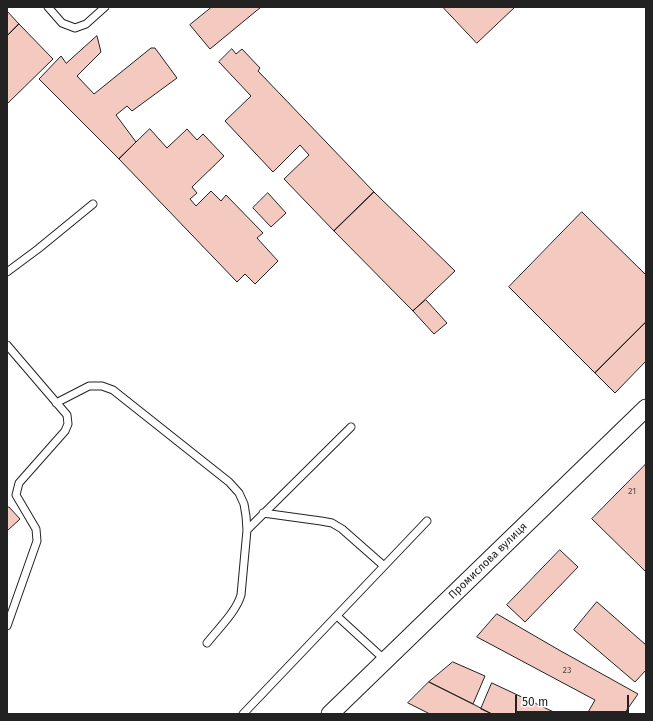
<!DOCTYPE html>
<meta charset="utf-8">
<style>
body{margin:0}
#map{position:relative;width:653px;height:721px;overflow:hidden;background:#fff;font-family:"Fira Sans",sans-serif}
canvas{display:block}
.frame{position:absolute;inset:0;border:8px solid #222;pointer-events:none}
.scale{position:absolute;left:515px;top:695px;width:114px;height:18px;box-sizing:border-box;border:2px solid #222;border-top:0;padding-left:5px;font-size:12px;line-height:14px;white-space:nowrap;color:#222;-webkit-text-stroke:3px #fff;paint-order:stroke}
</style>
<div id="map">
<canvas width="653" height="721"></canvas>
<div class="frame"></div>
<div class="scale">50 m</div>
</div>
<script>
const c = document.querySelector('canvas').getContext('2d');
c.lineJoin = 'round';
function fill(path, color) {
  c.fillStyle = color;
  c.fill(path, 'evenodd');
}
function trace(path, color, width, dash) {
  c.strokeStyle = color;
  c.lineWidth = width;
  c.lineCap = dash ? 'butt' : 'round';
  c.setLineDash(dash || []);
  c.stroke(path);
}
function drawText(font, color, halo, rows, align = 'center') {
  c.font = font + ' "Fira Sans",sans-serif';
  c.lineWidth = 3;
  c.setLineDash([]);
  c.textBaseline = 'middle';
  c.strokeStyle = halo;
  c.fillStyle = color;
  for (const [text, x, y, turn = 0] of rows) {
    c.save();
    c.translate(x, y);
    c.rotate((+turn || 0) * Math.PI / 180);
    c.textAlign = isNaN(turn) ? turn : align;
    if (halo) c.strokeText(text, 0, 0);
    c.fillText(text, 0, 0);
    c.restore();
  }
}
const building = new Path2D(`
 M212 7H261L210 49 190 25Z
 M443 7H515L477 43Z
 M7 11 19 24 7 36Z
 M19 24 53 59 7 104V36Z
 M97 36 101 52 77 76 94 94 151 48H155L177 78 132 111 127 106 116 115 136 142 119 159 39 79 61 56 66 63Z
 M232 49 236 54 242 49 260 68 258 71 374 192 334 231 284 179 309 155 300 145 273 172 225 121 251 96 219 62Z
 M150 129 167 148 187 129 197 140 203 134 224 156 192 187 197 193 190 199 196 206 211 191 221 201 226 195 263 233 257 238 278 261 255 284 245 274 237 282 119 159Z
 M374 192 455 271 413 311 334 231Z
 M268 193 286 213 271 227 253 208Z
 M582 212 646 275V322L595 373 509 287Z
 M426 300 447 323 434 334 413 311Z
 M646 322V361L615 393 595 373Z
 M646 464V572L592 519Z
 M9 507 20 519 7 531V509Z
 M560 550 578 567 525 622 507 605Z
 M597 602 646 645V670L635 682 574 630Z
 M497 614 559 650 638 694 624 714H587L595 700 477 637Z
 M453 662 485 676 473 704 429 682Z
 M429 682 473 704 492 714H430L408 703Z
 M492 683 558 714H492L481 709Z`);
fill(building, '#f3c9c0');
trace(building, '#222', 1);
const service = new Path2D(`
 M48 7 62 23 75 28 86 24 105 7
 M7 272 38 249 93 204
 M7 345 67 415 68 424 65 431 19 483 16 495 36 529 37 541 7 626
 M56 403 89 386H102L113 390 229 482 239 493 244 504 246 516 247 530 241 595C236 612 218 629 207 643
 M263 513 321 521 332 523 342 529 384 566
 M247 530 351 427
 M337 616 385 660
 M243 714 427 521`);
const tertiary = new Path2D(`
 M330 714 646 408`);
trace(service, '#222', 9);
trace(tertiary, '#222', 19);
trace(service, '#fff', 7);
trace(tertiary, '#fff', 17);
drawText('9px', '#564c4a', null, [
 ["21",632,491],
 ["23",567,670]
]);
drawText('11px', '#222', '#fff', [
 ["Промислова вулиця",488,561,-44]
]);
</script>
